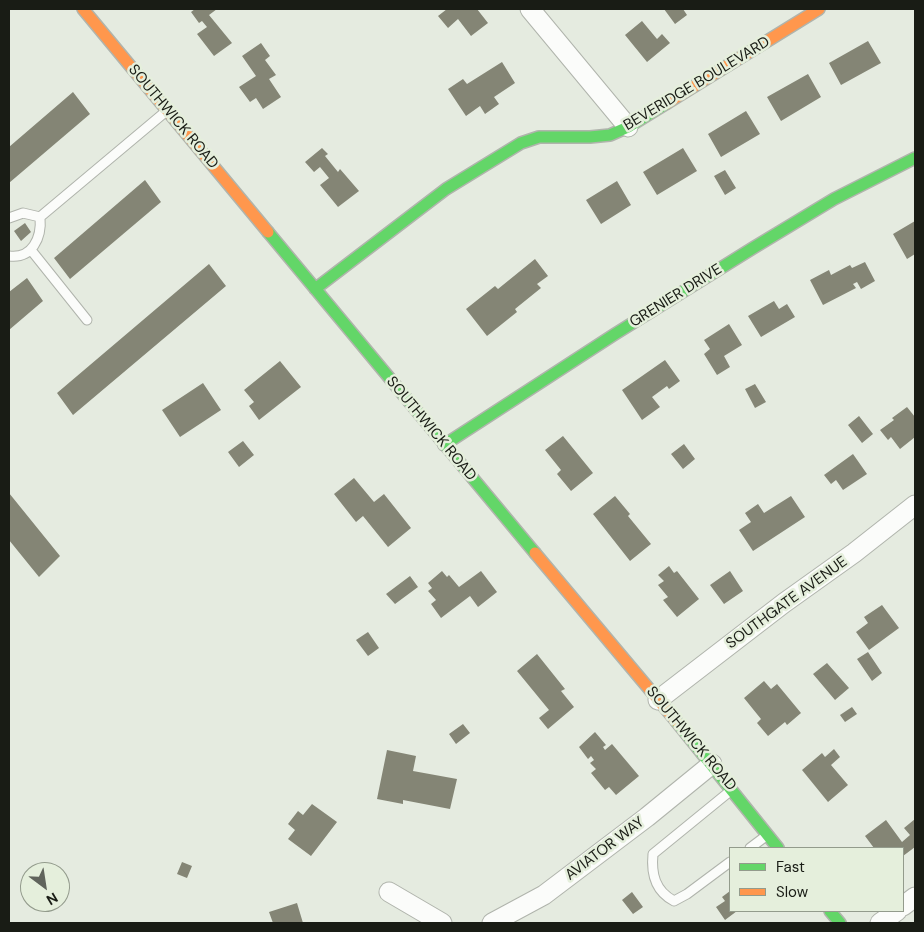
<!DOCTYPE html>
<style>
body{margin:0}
#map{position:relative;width:924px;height:932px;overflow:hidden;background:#e5ebe0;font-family:"DM Sans",sans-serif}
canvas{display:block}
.frame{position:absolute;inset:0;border:10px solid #191c15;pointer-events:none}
.legend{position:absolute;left:729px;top:847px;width:175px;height:65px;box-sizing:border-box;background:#e5efdc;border:1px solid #939b8c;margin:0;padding:6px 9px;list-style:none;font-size:15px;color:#191c15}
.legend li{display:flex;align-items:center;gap:10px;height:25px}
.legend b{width:25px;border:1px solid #939b8c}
.north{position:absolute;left:20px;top:862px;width:50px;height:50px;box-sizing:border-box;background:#e5efdc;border:1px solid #939b8c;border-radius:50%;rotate:149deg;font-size:14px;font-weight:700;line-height:20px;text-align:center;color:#191c15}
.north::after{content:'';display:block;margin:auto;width:18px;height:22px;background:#60645c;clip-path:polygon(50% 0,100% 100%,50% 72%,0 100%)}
</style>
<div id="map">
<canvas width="924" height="932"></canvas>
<div class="frame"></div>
<ul class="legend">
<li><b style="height:6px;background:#63d668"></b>Fast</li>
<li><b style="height:6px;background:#ff974d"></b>Slow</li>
</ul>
<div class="north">N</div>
</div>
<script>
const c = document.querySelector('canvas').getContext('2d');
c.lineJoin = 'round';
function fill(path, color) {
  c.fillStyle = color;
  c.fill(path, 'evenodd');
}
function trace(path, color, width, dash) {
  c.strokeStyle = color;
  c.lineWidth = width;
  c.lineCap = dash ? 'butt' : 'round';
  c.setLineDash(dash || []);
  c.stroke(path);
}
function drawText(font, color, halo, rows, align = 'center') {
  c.font = font + ' "DM Sans",sans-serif';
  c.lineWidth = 5;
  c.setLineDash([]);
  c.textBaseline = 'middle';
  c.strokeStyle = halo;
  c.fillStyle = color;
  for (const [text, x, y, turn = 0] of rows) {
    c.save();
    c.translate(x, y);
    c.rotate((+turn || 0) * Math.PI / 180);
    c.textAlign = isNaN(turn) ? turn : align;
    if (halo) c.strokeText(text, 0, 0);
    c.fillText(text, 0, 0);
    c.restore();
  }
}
fill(new Path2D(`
 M195 9H217L209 15 232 43 214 56 197 34 207 27 202 21 199 23 191 12Z
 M447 9H477L488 23 471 36 458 19 448 28 438 16Z
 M664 9H683L687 15 675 24Z
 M642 21 657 39 662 34 670 43 647 62 625 35Z
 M868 41 881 63 841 85 829 63Z
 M261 43 270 56 265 60 276 75 269 79 281 97 263 109 256 98 250 102 239 87 256 76 242 56Z
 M502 62 515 83 494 97 499 104 485 114 480 106 466 116 448 89 463 79 467 84Z
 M808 74 821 97 781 121 767 97Z
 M73 92 90 114 9 183V147Z
 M746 111 760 134 721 157 708 134Z
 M322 148 328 154 325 156 338 172 340 169 359 191 338 207 320 185 329 178 320 167 314 172 305 162Z
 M683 148 697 171 657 195 643 172Z
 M725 170 736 188 725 195 714 176Z
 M145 180 161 202 70 279 54 258Z
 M617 181 631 205 601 224 586 200Z
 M915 221V254L907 259 893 234Z
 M25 223 31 232 21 241 14 231Z
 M535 259 548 276 537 284 541 288 515 309 517 312 487 336 466 309 495 286 498 289Z
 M865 262 875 281 861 289 857 282 853 284 856 288 823 305 810 280 829 270 831 275 850 265 852 268Z
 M209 264 226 286 73 415 57 393Z
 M27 278 43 301 9 330V292Z
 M774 301 779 309 787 304 795 317 761 337 748 316Z
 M729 324 742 345 724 356 730 367 717 375 704 354 710 349 704 340Z
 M665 360 680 381 669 389 667 386 652 397 660 407 642 420 622 390Z
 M280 361 301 387 259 420 249 406 254 402 244 390Z
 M203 383 221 410 180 437 162 410Z
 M755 384 766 402 755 408 745 389Z
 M907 407 915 417V437L900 449 891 437 888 440 880 430 894 420 892 418Z
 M859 416 873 434 862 443 848 425Z
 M563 436 593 473 571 491 557 474 561 470 545 450Z
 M243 441 254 455 239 467 228 452Z
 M684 444 695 459 683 469 671 454Z
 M853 454 867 474 843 490 836 480 831 484 824 475Z
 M354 478 374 502 384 494 411 528 388 547 363 516 356 522 334 494Z
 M9 493 60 556 39 577 9 540Z
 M615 496 630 514 628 516 651 544 630 561 593 514Z
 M791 496 805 517 753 551 739 530 751 522 745 513 758 504 764 513Z
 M669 566 674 573 677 571 699 599 677 617 663 600 668 597 658 585 664 581 658 575Z
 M442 571 447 577 449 575 459 587 481 571 497 592 478 607 470 596 441 618 431 604 436 600 428 591 432 588 428 583Z
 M730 571 743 591 724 604 710 585Z
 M410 576 418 587 395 604 386 594Z
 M882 605 899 628 869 650 856 632 868 623 864 617Z
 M368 632 379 648 368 656 356 640Z
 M868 652 882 673 872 681 857 659Z
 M537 654 565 689 561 691 574 707 548 729 539 718 549 710 517 671Z
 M827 663 849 688 835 700 813 674Z
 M764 681 771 689 777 684 801 713 787 725 785 722 768 736 757 723 761 719 744 698Z
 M852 707 857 714 845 722 840 715Z
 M463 724 470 733 456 744 449 734Z
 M595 732 606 745 603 747 605 750 612 744 639 776 616 795 609 787 605 790 591 773 596 769 590 763 594 760 591 756 588 759 579 747Z
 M834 749 840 757 831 765 848 785 828 802 802 770 822 753 825 757Z
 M387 750 416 756 413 771 457 779 450 809 403 800V804L377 799Z
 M312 804 337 822 311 856 288 839 295 830 288 824 298 811 303 815Z
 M915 819V847L903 856V848H874L865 836 886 820 902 842 910 835 904 828Z
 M182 862 192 866 187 878 177 874Z
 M730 891V911H737L725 920 716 907 725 901 722 897Z
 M632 892 643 907 633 914 622 900Z
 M297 903 303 923H273L269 912Z`), '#848575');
const lane = new Path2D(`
 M9 218 23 213 40 217 164 113
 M31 250 87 320
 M9 256C32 259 42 238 40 217
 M729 792 653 854C651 874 655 891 674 901L687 894 730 862
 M750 848 766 836`);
const street = new Path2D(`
 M530 9 628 127
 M658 700 784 603 854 553 915 505
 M389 892 442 923
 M903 906 915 897
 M492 923 544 895 647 817 712 764
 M880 923 897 911`);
const fast = new Path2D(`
 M268 232 535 553
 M315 289 446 189 521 143 539 137H590L610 135 628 127 667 103
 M444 445 615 334 753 248 834 199 915 158
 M676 721 778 848
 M830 911 840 923`);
const slow = new Path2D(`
 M83 9 268 232
 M667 103 819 9
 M535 553 676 721`);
trace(lane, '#b0b4ac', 11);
trace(street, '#b0b4ac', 21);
trace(fast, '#b0b4ac', 14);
trace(slow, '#b0b4ac', 14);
trace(lane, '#fbfcfa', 9);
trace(street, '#fbfcfa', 19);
trace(fast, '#63d668', 11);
trace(slow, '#ff974d', 11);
drawText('15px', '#191c15', '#e5efdc', [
 ["BEVERIDGE BOULEVARD",697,84,-31],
 ["SOUTHWICK ROAD",173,117,50],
 ["GRENIER DRIVE",676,296,-32],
 ["SOUTHWICK ROAD",431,429,50],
 ["SOUTHGATE AVENUE",787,603,-36],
 ["SOUTHWICK ROAD",691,739,50],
 ["AVIATOR WAY",605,849,-37]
]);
</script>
